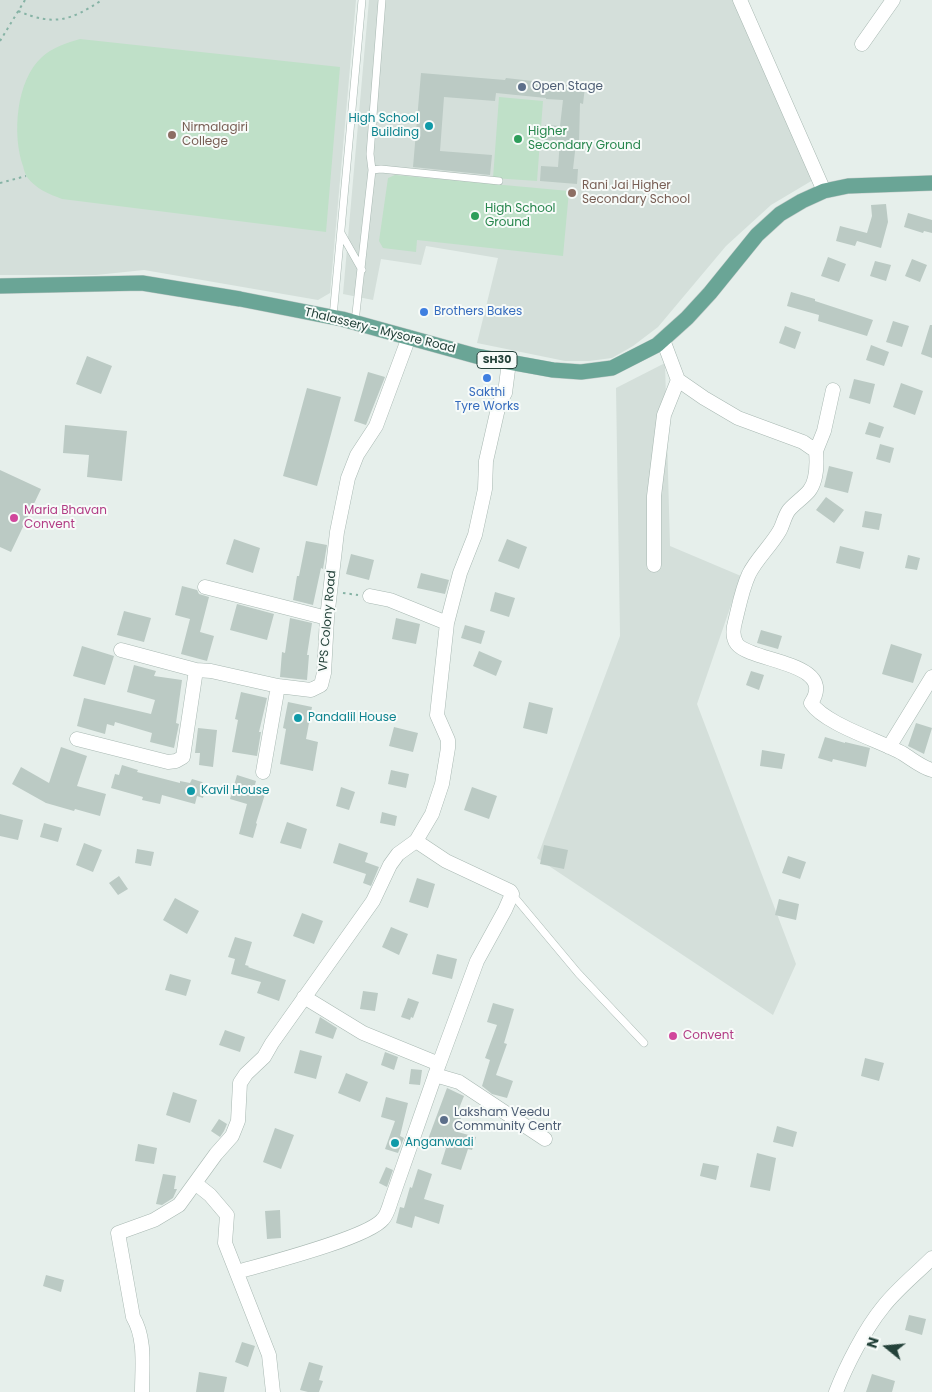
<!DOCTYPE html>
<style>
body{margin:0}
#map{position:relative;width:932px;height:1392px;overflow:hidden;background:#e6efeb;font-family:Poppins,sans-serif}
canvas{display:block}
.north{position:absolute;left:862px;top:1322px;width:50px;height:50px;-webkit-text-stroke:4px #f7fbf9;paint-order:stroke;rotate:287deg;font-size:14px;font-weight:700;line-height:20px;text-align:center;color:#24423a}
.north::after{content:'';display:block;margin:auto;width:18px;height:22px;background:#24423a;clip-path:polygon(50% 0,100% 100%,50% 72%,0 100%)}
</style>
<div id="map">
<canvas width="932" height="1392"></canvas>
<div class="north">N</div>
</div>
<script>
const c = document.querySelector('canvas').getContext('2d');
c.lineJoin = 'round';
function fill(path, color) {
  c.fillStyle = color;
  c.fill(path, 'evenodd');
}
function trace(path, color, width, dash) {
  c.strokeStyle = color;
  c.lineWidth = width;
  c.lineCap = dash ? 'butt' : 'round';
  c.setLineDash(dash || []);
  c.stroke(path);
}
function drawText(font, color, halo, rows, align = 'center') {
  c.font = font + ' Poppins,sans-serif';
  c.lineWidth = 4;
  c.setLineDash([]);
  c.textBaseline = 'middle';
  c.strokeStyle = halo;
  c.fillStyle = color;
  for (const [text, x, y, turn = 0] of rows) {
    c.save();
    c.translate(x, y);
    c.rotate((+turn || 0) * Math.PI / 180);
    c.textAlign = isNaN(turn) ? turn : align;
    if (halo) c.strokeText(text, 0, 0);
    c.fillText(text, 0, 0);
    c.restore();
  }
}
fill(new Path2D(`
 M0 0H356L330 293 318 300 144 270 96 275H0Z
 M369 0H734L813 180 771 205 726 246 658 327 633 346 612 358 589 361H565L477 343 498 258 426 246 421 265 381 259 373 300 343 294Z
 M665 363 670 546 741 576 697 704 796 964 773 1015 537 858 620 636 616 388Z`), '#d4dfda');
fill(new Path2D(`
 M80 39 340 67 326 232 62 199C49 194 36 189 27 177 25 174 24 170 23 166 12 135 16 80 42 57 53 47 67 43 80 39Z
 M499 97 543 101 537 181 493 178Z
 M395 175 569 191 563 256 417 240 416 252 383 248 379 241 388 178Z`), '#bfe0c8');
fill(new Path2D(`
 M421 73 505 80 506 78 585 87 583 104 580 103 579 143H576L573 169H578L577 184 540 181 541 166 558 167 560 141 544 140 545 125 560 126 563 100 546 99V98L496 93 495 101 444 97 440 151 492 155 490 175 413 167Z
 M886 204 888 222 881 248 857 241 855 246 836 241 840 226 867 233 872 216 871 205Z
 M908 213 932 220V233L924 231 923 233 904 227Z
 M828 257 846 264 839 282 821 276Z
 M912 259 927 265 920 282 905 276Z
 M875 261 891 265 886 281 870 276Z
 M791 292 815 299V301L873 320 867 336 818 321 819 315 787 306Z
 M893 321 909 326 902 347 886 342Z
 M930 325H932V358L921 354Z
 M785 326 801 332 795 349 779 343Z
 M871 345 889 352 884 366 866 360Z
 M87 356 112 366 101 394 76 384Z
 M368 372 385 377 366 425 354 421Z
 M854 379 875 384 870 404 849 398Z
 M901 383 923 391 915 415 893 407Z
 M307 388 341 397 317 486 283 476Z
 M869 422 884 427 880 438 865 434Z
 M65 425 127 431 122 481 87 477 89 455 63 453Z
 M880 444 894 448 890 463 876 459Z
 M829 466 853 472 848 493 824 487Z
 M0 470 41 489 11 552 0 547Z
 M826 497 844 510 834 523 816 510Z
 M865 511 882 514 879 530 862 527Z
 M234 539 260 548 253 573 226 564Z
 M507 539 527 547 519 569 498 561Z
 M306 541 327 545 323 569 321 568 313 605 293 600 297 576H299Z
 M840 546 864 552 860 569 836 563Z
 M351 554 374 560 369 580 346 574Z
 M908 555 920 558 917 570 905 568Z
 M421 573 449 580 445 594 417 588Z
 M182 586 197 590 199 594 209 597 200 632 214 636 207 661 181 654 190 619 175 615Z
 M495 592 515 598 509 617 490 611Z
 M237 604 274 614 267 640 230 630Z
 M124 611 151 618 144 642 117 635Z
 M290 618 312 623 307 655H309L307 680 280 677 282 652 285 653Z
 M396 618 420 624 416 644 392 639Z
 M465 625 485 631 481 644 461 638Z
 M761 630 782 636 778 649 757 643Z
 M891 644 922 654 913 683 882 674Z
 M82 646 114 656 105 685 73 676Z
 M479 651 502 661 496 676 473 666Z
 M134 665 156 671 154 676 182 680 176 723 179 724 174 748 150 742 152 733 115 722 114 726 107 724 105 734 77 726 84 698 151 714 155 700 127 692Z
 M751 671 764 675 759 690 746 685Z
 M241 692 267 698 259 732H261L257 756 232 752 238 720 235 719Z
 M288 702 312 707 306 739 318 742 313 771 280 764 286 729 283 728Z
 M529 702 553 708 547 734 523 728Z
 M916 723 932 728 924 754 908 746Z
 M394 727 418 733 413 752 389 746Z
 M198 728 217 730 213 767 199 765 200 753H195Z
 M825 737 845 743V742L870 748 866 767 833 759 832 762 818 758Z
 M61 747 87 756 77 786 106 794 100 816 75 809 74 811 46 803 12 784 21 767 49 783Z
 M762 750 785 754 782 769 760 766Z
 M122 765 138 770 137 772 180 783V781L190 783 192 779 202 782 206 786 203 798 197 796 195 804 162 795 160 804 142 800 143 797 111 788 115 774 119 775Z
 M391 770 409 774 406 788 388 784Z
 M237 775 256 781 254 788 266 791 256 823 257 824 253 838 239 834 247 804 230 799Z
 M341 787 355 792 349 810 336 806Z
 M472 787 497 796 489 819 464 810Z
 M382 812 397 816 395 826 380 823Z
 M0 814 23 820 18 840 0 836Z
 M287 822 307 829 301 849 280 843Z
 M44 823 62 828 58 842 40 837Z
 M84 843 102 850 93 872 76 865Z
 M339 843 368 853 365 862 379 867 371 886 363 883 366 874 333 863Z
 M544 845 568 850 564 869 540 864Z
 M137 849 154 852 151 866 135 863Z
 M788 856 806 862 800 879 782 873Z
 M119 876 128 889 118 895 109 883Z
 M417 878 435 884 428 908 409 902Z
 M175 898 199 911 187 934 163 920Z
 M779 899 799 904 796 920 775 915Z
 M302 913 323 921 314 944 293 936Z
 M391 927 408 934 399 955 382 947Z
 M235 937 252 942 245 965 249 966 248 967 286 980 279 1001 257 993 261 982 231 974 235 959 228 957Z
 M437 954 457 959 452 979 432 974Z
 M170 974 191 980 186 996 165 990Z
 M363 991 378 993 375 1011 360 1009Z
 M408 998 419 1002 413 1018 411 1017 410 1020 401 1017Z
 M493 1003 514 1009 504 1043 507 1044 496 1075 513 1081 507 1098 492 1094 482 1086 490 1060 485 1058 497 1025 487 1022Z
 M320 1017 337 1028 333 1039 315 1033Z
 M225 1030 245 1037 240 1052 219 1045Z
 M300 1050 322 1056 316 1079 294 1073Z
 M385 1052 398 1057 394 1070 381 1065Z
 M865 1058 884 1063 879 1081 861 1076Z
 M411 1069 422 1070 420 1085 409 1084Z
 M346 1073 368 1082 360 1102 338 1093Z
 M447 1088 464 1096 456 1116 461 1118 454 1131 476 1137 472 1150 468 1149 461 1170 441 1164 446 1148 427 1142Z
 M173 1092 197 1100 190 1123 166 1115Z
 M386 1097 408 1103 400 1136 404 1138 398 1153 385 1149 395 1121 381 1117Z
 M219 1119 227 1124 224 1131 220 1137 211 1131Z
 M777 1126 797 1132 793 1147 773 1142Z
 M275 1128 294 1135 281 1169 263 1162Z
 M138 1144 157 1148 154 1164 135 1161Z
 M757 1153 776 1158 770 1191 750 1187Z
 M703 1163 719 1166 716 1180 700 1176Z
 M386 1167 393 1170 387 1187 379 1183Z
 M418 1169 432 1174 424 1199 444 1205 439 1224 415 1216 412 1228 396 1223 400 1207 404 1208 410 1187 412 1188Z
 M163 1174 176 1176 174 1189H177L173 1198 162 1205 156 1204Z
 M280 1210 281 1238 267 1239 265 1211Z
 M46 1275 64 1280 61 1292 43 1286Z
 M909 1315 926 1319 922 1335 905 1330Z
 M242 1342 255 1346 248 1367 235 1362Z
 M309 1362 323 1366 319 1380 323 1381 319 1392H308L300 1390Z
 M199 1372 227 1377 224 1392H196Z
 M872 1374 895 1381 892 1392H866Z`), '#bbcac4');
const lane = new Path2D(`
 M373 118 403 119
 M372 170 381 169 499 181
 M341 233 362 270
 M333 317 362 0
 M355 322 372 170 370 154 382 0
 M512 894 578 973 644 1043`);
const street = new Path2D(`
 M740 0 824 191
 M862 44 893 0
 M663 340 678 380 704 398 738 418 803 442 816 451C817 463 817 481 809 491 803 498 795 503 789 510 785 515 783 524 780 530 771 546 757 558 749 574 742 589 739 606 735 622 733 629 732 637 737 644 751 662 838 662 811 703 825 724 878 740 902 753 912 759 921 767 932 770
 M816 451 824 431 833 390
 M654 565V496L664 415 678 380
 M205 587 327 618
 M370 596 390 600 447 623
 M121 650 196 670
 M77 739 168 762 176 761 183 757 196 670 211 671 278 686 311 690 321 685 324 673 327 618 337 532 348 478 357 455 376 426 409 337
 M889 747 932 677
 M263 772 278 686
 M416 841 446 861 510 891 512 894 505 910 477 961 439 1064
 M435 1075 459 1082 545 1139
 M195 1183 210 1195 227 1215 225 1243 269 1355 273 1392
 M237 1272C265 1264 368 1238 383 1219 387 1215 389 1207 391 1201L439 1064 363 1033 304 997
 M142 1392C142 1367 146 1339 133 1317L118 1233 154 1220 179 1205 216 1154 232 1136 238 1121 240 1083 246 1074 264 1057 272 1043 373 901 390 865 398 854 416 841 432 814 442 784 448 748V740L437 715 447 623 460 573 475 535 485 489 486 461 499 404 505 393 509 362
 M836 1392C846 1366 865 1329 883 1307 897 1289 916 1274 932 1258`);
const primary = new Path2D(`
 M0 286 142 283 240 299 342 319 476 356 553 370 581 372 612 368 657 345 687 318 710 293 757 235 780 214 802 201 824 191 848 186 932 183`);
trace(lane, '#a8b8b2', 8);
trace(street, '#a8b8b2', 15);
trace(primary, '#c2cac8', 16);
trace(new Path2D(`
 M18 11C54 26 70 21 102 0
 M0 41 25 0
 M0 183 26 176
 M343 593 358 595`), '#86b3a5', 2, [2.5, 4]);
trace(lane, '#fff', 7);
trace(street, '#fff', 14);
trace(primary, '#6aa596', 15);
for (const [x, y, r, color] of [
 [522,87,5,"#5c6f8a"],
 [429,126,5,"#0f9aa8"],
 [172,135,5,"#8d6e63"],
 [518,139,5,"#2e9e5b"],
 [572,193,5,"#8d6e63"],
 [475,216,5,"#2e9e5b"],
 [424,312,5,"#3f7fe0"],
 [487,378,5,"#3f7fe0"],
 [14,518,5,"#d1479c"],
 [298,718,5,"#0f9aa8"],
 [191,791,5,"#0f9aa8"],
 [673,1036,5,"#d1479c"],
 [444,1120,5,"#5c6f8a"],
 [395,1143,5,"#0f9aa8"]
]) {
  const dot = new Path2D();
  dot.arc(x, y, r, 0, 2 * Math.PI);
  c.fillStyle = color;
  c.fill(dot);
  trace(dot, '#f7fbf9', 2);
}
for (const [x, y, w] of [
 [497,360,40]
]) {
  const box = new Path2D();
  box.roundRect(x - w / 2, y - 8.5, w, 17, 4);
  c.fillStyle = '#f7fbf9';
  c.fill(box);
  trace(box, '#24423a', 1);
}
drawText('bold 11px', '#24423a', null, [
 ["SH30",497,360]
]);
drawText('12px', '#4e5e75', '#f7fbf9', [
 ["Open Stage",532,87],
 ["Laksham Veedu",454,1113],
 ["Community Centr",454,1127]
], 'left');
drawText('12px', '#0d838f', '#f7fbf9', [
 ["High School",419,119,"right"],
 ["Building",419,133,"right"],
 ["Pandalil House",308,718],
 ["Kavil House",201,791],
 ["Anganwadi",405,1143]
], 'left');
drawText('12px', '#785e54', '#f7fbf9', [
 ["Nirmalagiri",182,128],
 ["College",182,142],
 ["Rani Jai Higher",582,186],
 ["Secondary School",582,200]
], 'left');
drawText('12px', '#27864d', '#f7fbf9', [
 ["Higher",528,132],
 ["Secondary Ground",528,146],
 ["High School",485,209],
 ["Ground",485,223]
], 'left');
drawText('12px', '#366cbe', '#f7fbf9', [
 ["Brothers Bakes",434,312],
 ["Sakthi",487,393,"center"],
 ["Tyre Works",487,407,"center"]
], 'left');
drawText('12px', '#24423a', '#f7fbf9', [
 ["Thalassery - Mysore Road",380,331,14],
 ["VPS Colony Road",328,621,-85]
]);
drawText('12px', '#b23c85', '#f7fbf9', [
 ["Maria Bhavan",24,511],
 ["Convent",24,525],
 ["Convent",683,1036]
], 'left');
</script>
